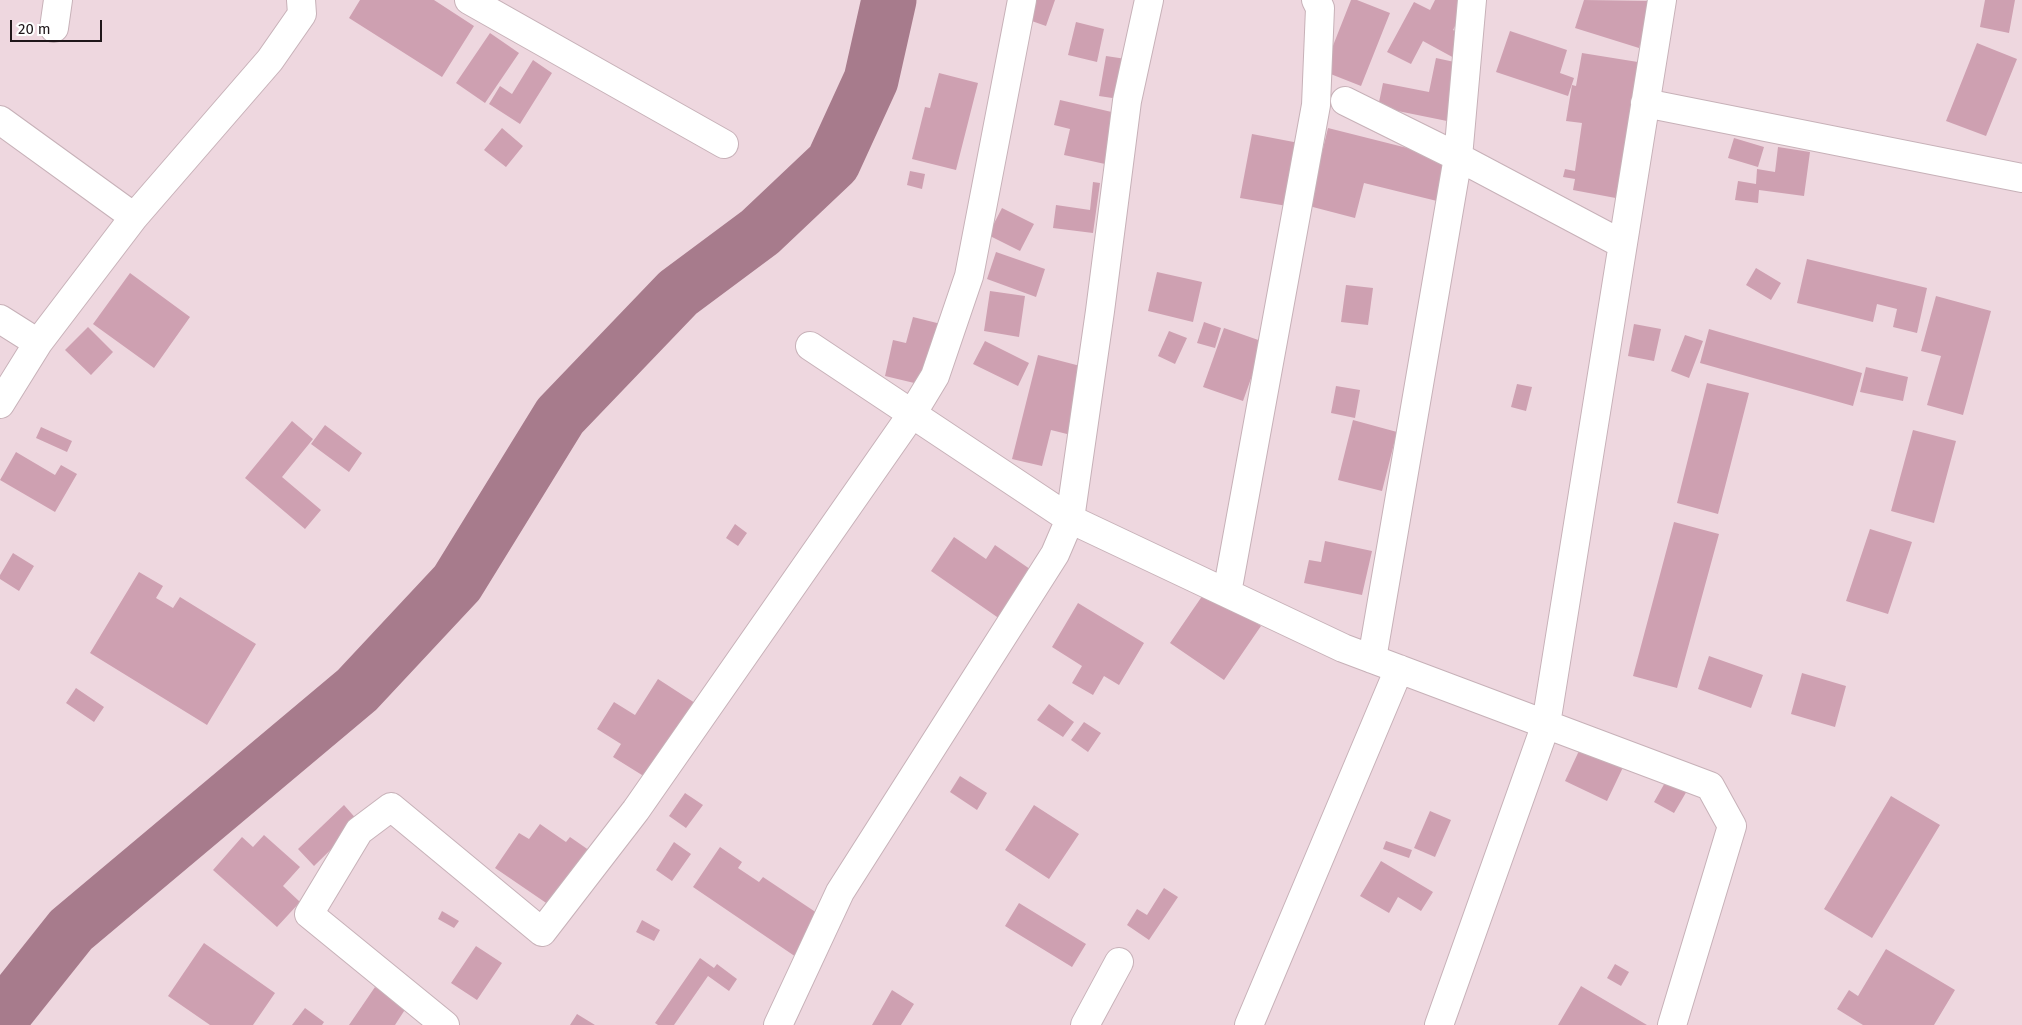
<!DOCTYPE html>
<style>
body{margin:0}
#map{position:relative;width:2022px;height:1025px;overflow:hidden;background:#eed7df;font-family:"Fira Sans",sans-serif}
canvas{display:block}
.scale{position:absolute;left:10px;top:20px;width:92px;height:22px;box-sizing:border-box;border:2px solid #1f171a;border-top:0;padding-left:6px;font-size:15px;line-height:18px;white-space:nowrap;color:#1f171a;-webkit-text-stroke:4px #fff;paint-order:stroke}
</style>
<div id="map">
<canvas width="2022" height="1025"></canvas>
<div class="scale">20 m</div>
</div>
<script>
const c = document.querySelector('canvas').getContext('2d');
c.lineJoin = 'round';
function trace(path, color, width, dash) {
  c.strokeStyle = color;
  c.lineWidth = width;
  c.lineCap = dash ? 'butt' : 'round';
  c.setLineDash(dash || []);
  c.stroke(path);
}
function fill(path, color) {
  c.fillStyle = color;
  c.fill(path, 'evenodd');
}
trace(new Path2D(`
 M0 1019 71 930 357 690 457 583 560 416 678 293 760 232 833 163 871 80 889 0`), '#a77b8c', 55);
fill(new Path2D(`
 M360 0H434L474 26 442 77 349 18Z
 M1032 0H1055L1046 26 1026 19Z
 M1351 0H1357L1390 13 1361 86 1323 71Z
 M1435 0H1463L1467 3 1453 30 1467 37 1456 59 1423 41 1411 64 1387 52 1414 2 1430 10Z
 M1584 0 1654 1 1639 48 1575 28Z
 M1985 0H2015L2009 33 1980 27Z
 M1076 22 1104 29 1097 62 1068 55Z
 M1510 31 1567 50 1560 73 1574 78 1568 96 1496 72Z
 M490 33 519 53 485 103 456 83Z
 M1977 43 2017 59 1986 136 1946 121Z
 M1582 53 1644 63 1621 199 1573 190 1575 179 1563 177 1565 169 1575 171 1582 123 1566 121 1572 85 1576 86Z
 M1106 56 1126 59 1119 99 1099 96Z
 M1436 58 1459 63 1447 121 1378 107 1383 83 1429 92Z
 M533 60 552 73 520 124 489 104 500 86 512 94Z
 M939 73 978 83 956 170 912 159 925 107 930 108Z
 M1060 100 1116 113 1105 164 1064 155 1070 129 1054 125Z
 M502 128 523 146 506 167 484 150Z
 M1328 128 1451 159 1441 202 1364 183 1355 218 1309 206Z
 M1252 134 1299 143 1287 206 1240 198Z
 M1734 138 1764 147 1758 167 1728 158Z
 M1778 147 1810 152 1804 196 1759 190 1758 203 1735 200 1738 181 1756 184 1757 169 1775 172Z
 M910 171 925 174 922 189 907 185Z
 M1093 182 1100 183 1093 233 1053 228 1056 205 1090 210Z
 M1002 208 1034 224 1020 251 988 235Z
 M996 252 1045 269 1036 297 987 279Z
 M1807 259 1927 288 1917 333 1893 327 1897 309 1877 304 1873 322 1797 303Z
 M1756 268 1781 283 1771 300 1746 285Z
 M1157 272 1202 282 1193 322 1148 311Z
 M130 273 190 317 154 368 93 324Z
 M1346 285 1373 288 1368 325 1341 322Z
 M990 291 1025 296 1019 337 984 331Z
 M1936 296 1991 311 1963 415 1927 405 1941 356 1921 351Z
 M913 317 945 325 931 387 885 376 893 340 906 343Z
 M1204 322 1221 328 1215 348 1197 343Z
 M1634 324 1661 329 1654 361 1628 356Z
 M88 327 113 352 91 375 65 350Z
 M1224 328 1264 342 1243 401 1203 387Z
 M1709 329 1862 373 1853 406 1700 363Z
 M1169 331 1187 338 1175 364 1158 356Z
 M1685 335 1703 341 1689 378 1671 371Z
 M985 341 1029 363 1018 386 973 364Z
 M1038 355 1088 368 1071 435 1051 430 1042 466 1012 459Z
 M1866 367 1908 377 1903 401 1860 392Z
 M1707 383 1749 393 1718 514 1677 503Z
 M1517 384 1532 387 1526 411 1511 407Z
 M1336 386 1360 390 1355 418 1331 413Z
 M1353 420 1397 432 1382 491 1338 480Z
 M292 421 313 439 282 477 321 510 305 529 245 478Z
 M325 425 362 453 349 472 311 444Z
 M41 427 72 441 67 452 36 438Z
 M1913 430 1956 441 1934 523 1891 511Z
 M16 452 55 475 61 465 77 474 55 512 0 480Z
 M1674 522 1719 534 1677 688 1633 676Z
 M735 524 747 533 738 546 726 538Z
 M1870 529 1912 542 1888 614 1846 601Z
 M954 537 986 559 995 545 1043 578 1010 626 931 571Z
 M1325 541 1372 551 1362 595 1304 583 1309 560 1321 562Z
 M13 553 34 566 19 591 0 579V575Z
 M139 572 163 586 156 598 173 608 180 597 256 644 207 725 90 653Z
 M1207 589 1261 626 1224 680 1170 643Z
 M1078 603 1144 643 1119 685 1104 676 1093 695 1072 683 1082 666 1052 647Z
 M1709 656 1763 675 1751 708 1698 689Z
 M1802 673 1846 686 1835 727 1791 714Z
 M658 679 695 703 650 780 613 757 621 744 597 729 614 702 635 715Z
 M76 688 104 707 94 722 66 703Z
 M1049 704 1074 722 1063 737 1037 720Z
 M1084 722 1101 733 1088 752 1071 740Z
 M1584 740 1626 761 1607 801 1565 781Z
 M1671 772 1691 784 1674 813 1654 802Z
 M960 776 987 793 977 810 950 792Z
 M685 793 703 805 686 828 669 816Z
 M1891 796 1940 825 1872 938 1824 909Z
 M344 805 359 822 314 866 298 849Z
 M1034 805 1079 834 1049 879 1005 850Z
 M1430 811 1451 820 1435 857 1414 848Z
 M540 824 566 842 570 837 593 853 555 909 495 868 519 833 529 839Z
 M264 835 300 867 283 886 300 902 277 927 213 870 242 837 253 847Z
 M1386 841 1412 850 1409 858 1383 849Z
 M674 842 691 854 672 881 656 870Z
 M720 847 742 862 738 868 759 882 763 877 826 919 799 959 693 887Z
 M1381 861 1433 892 1421 911 1398 897 1389 913 1360 896Z
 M1164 888 1178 897 1149 940 1127 925 1137 909 1147 915Z
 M1019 903 1086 944 1072 967 1005 926Z
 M442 911 459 921 454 928 438 919Z
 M642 920 660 930 654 941 636 932Z
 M204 943 275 993 253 1025H210L168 996Z
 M476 946 502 963 477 1000 451 983Z
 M1886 949 1955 990 1934 1025H1863L1837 1009 1849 990 1858 996Z
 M700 958 714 968 717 964 737 979 729 991 708 976 674 1025H658L655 1023Z
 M1615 964 1629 972 1621 986 1607 978Z
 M1581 986 1647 1025H1558Z
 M375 987 406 1008 395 1025H349Z
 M892 990 914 1004 901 1025H872Z
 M305 1008 324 1022 322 1025H292Z
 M577 1014 595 1025H570Z`), '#cea0b1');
const minor = new Path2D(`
 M469 0 724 144
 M54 28 58 0
 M1345 101 1458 157 1622 244
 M1645 103 2022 178
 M0 120 134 217
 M0 319 38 343
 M810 346 1070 519 1343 648 1710 786 1732 826 1672 1025
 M0 404 38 343 134 217 270 60 302 14 301 0
 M1227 593 1316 105 1320 8 1316 0
 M1372 659 1458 157 1472 0
 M445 1025 309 914 359 831 391 807 542 932 636 810 912 414 935 376 969 276 1022 0
 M778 1025 840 892 1055 554 1070 519 1100 311 1127 101 1149 0
 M1085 1025 1119 962
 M1249 1025 1399 669
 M1439 1025 1546 724 1662 0`);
trace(minor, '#c7b1b8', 30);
trace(minor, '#fff', 28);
</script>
